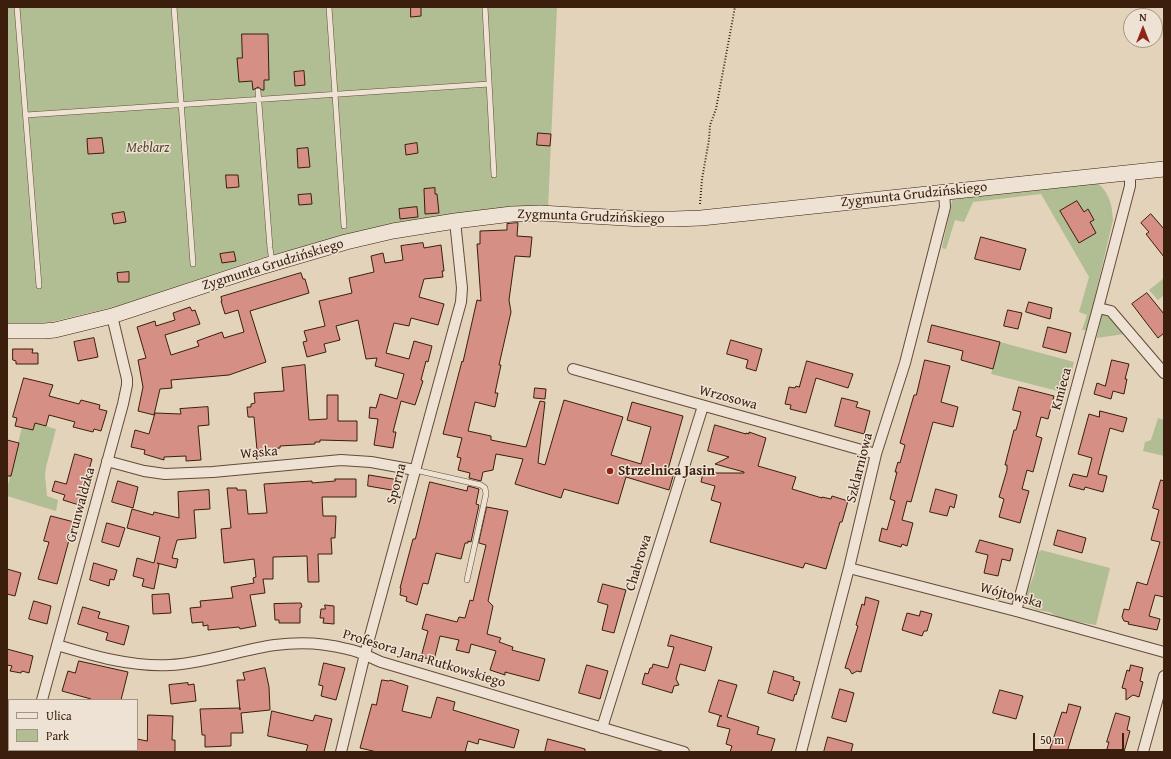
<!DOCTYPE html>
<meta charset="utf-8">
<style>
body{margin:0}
#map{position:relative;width:1171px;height:759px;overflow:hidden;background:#e3d3bb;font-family:"Gentium Book Plus",serif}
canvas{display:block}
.frame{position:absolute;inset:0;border:8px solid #3b1e0b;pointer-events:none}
.legend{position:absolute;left:8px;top:699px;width:130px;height:52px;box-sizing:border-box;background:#ede2d3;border:1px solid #a69483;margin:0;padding:5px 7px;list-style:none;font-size:12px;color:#3b1e0b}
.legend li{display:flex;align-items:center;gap:8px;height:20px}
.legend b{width:20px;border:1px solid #a69483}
.north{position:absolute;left:1123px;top:8px;width:40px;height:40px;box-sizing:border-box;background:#ede2d3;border:1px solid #a69483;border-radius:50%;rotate:0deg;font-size:11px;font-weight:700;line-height:16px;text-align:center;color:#3b1e0b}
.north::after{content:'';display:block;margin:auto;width:14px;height:18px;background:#8f2418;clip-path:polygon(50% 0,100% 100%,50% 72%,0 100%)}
.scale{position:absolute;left:1033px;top:733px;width:91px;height:18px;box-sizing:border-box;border:2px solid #3b1e0b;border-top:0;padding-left:5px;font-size:12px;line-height:14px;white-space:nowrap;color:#3b1e0b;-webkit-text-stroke:3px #ede2d3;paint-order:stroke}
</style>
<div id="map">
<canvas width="1171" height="759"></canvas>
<div class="frame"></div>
<ul class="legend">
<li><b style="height:5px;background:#ede2d3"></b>Ulica</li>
<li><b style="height:11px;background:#b1bd92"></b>Park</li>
</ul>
<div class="north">N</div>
<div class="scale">50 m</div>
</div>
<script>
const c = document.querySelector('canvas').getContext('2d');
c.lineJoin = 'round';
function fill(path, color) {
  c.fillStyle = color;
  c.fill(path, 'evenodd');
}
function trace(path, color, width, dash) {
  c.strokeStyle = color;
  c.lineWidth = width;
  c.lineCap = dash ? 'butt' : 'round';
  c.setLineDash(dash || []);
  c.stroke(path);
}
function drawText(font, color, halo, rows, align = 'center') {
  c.font = font + ' "Gentium Book Plus",serif';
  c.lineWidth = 3;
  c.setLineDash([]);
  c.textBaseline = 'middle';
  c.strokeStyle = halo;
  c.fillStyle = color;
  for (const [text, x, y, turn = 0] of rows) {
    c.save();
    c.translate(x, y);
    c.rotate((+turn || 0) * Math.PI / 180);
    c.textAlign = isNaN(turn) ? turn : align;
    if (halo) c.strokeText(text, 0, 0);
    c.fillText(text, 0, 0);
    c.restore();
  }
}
fill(new Path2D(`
 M7 7H557L548 209 445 216 373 228 261 258 118 306 51 322 30 324 7 323Z
 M1096 181C1109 193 1112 203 1113 220L1087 330H1082L1087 315 1079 312 1089 277 1041 194 973 202 964 222 955 220 946 249 942 248 953 196Z
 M1164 278V295L1158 300 1149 290Z
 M1105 299 1114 320 1124 334 1097 338Z
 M1000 342 1074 362 1066 393 991 374Z
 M1158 418 1164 420V456L1143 451 1145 442 1151 440Z
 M35 423 56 429 46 467 45 475 47 496 58 500 56 511 7 496V489L22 427 33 430Z
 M1041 550 1110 568 1096 625 1060 619 1050 612 1037 610 1029 606 1026 599V594L1034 575 1038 553Z`), '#b1bd92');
const building = new Path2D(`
 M411 7H421V16L411 17Z
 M242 34H268L269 80H264V90H262L258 87 253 90 252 81 239 82 237 58H242Z
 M304 71 305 85 295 86 294 72Z
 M538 133 551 134 550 146 537 145Z
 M102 138 104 153 88 154 87 139Z
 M417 143 418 153 406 155 405 145Z
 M308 148 310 167 298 168 297 149Z
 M226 175H238L239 187 227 188Z
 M435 188V194H437L439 213 425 214 424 189Z
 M311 194 312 204 299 205 298 195Z
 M1077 201 1084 212 1088 209 1094 220 1090 222 1096 233 1079 243 1060 211Z
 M417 207 418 217 400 219 399 209Z
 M124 212 126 222 114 224 112 214Z
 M1151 214 1164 229V257L1146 234 1149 232 1141 223Z
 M518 223 517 236 532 237 530 257 515 256 509 300 511 312 499 365H501L495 393H498L495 407 475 402 468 431 491 436V440L526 447 540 401 545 402 538 463 545 465 564 400 623 417 611 455 641 464 651 427 627 420 632 402 683 416 667 473H674L669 490 626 477 618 504 564 489 561 498 515 484 523 459 496 454 493 470 483 472 481 481 469 478 470 473 458 470 461 458 457 457 462 438 443 434 462 361 463 362 477 300 481 301 477 244H480V231L507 230V224Z
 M981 237 1026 249 1020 270 975 259Z
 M423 243 424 248 441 245 444 271H442L443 277 424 279 419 297 444 304 438 325 411 318 409 326 394 323 386 353 409 359 414 341 432 346 428 362 426 361 421 380 423 381 415 405 401 401 393 432H396L393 448 374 445 378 419 369 418 370 407 376 408 380 394 397 399 404 374 375 366 377 358 366 359 358 320 336 326 340 340 324 344 326 352 307 357 303 342 307 341 304 331 325 326 319 301 352 293 349 278 374 272 371 256 383 253 385 263 403 260 401 246Z
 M234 252 236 261 222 263 220 254Z
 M129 272V282H118L117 273Z
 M301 273 303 279H305L309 293 250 311 266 362 229 375 171 380 172 388 160 389 154 415 138 411 143 387 138 360 146 358 137 327 155 321 156 326 175 320 173 313 190 307 192 311 195 310 200 324 165 335 171 355 199 346 197 341 222 332 224 338 244 332 238 310 225 314 221 301H222L221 297Z
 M1147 293 1164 314V333L1158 338 1132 304Z
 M1029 302 1052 308 1050 319 1026 312Z
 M1008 310 1022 313 1018 329 1004 326Z
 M932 325 1000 342 993 369 961 360 963 351 928 342Z
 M1048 327 1071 333 1066 353 1043 347Z
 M94 338 98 357 78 361 74 342Z
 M731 340 762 349 756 371 746 368 748 360 727 354Z
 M13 349H33L32 353H38V364H16V361L13 360Z
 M925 360 950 366 941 402 958 407 953 427 933 422 911 502 907 501 902 520 913 523 907 546 902 544 901 547 879 541 882 528 887 530 895 501 890 499 897 472H895L898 462 900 463 905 445 900 443 914 395H916Z
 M1112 360 1129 364 1125 379H1127L1124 394 1113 391 1111 399 1094 394 1097 383 1105 386Z
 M807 361 853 374 848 388 816 378 806 413 790 409 791 405 785 404 789 387 795 388 796 386 799 387Z
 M305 365 309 420 327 419V395H338V421H357V441L320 440V442H315V444L280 446V448L257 450 254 417H248L247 407H251V404L255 403 254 393 284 391 282 368Z
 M24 378 53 385 49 396 79 404 81 400 100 405 99 409 107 411 101 431 94 429 93 432 73 427 75 422 49 415 46 426 35 423 33 430 15 426 17 418 13 417Z
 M1019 387 1054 396 1048 419 1041 417 1036 436 1042 438 1033 472 1027 470 1022 489 1029 491 1020 523 999 517 1004 499 999 497 1007 470V465H1005L1014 430H1016L1021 412 1013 410Z
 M535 388 546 389 545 399 534 398Z
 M842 398 858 402 856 407 870 411 864 434 835 426Z
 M208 407 209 425 198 426 201 460 186 461V456L164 457V460L144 454 145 450 131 447 135 430 149 434 155 413 181 414 180 409Z
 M1100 411 1127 418 1123 432 1110 428 1098 474 1107 476 1103 492 1085 487 1084 490 1069 486 1073 474 1087 477 1092 458 1078 454 1089 414 1099 417Z
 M715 425 746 434V433L749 434V432L766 438 758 466 796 477 792 489 822 498V497L831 499 832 496 848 501 842 522H840L826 569 805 563 803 568 710 542 721 503 711 500 715 486 701 482 703 473H744V472L715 464 729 457 708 451Z
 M7 440 19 443 11 476H7Z
 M75 454 92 459 79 505 63 500 65 495 52 491 55 481 66 484Z
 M369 475 399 480 397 491 368 486Z
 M335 479H356V497H322L323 516H336L335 538H331L332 554H318L319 582H308L307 556 273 557V579H263L265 593 250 595 256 626 240 629 239 627 208 630V625L203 626V622L192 623 190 608 201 607 200 601 233 598 231 587 254 583 253 578 256 577 254 559 224 563 221 529 231 528 227 488H237V490H246L248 514 267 513 264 484 312 481V483L335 481Z
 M1161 480 1164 481V597L1155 595 1149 616 1160 619 1157 630 1128 624 1129 622 1124 621 1122 617 1124 609 1129 610 1137 582 1147 585 1160 542 1151 540 1159 510 1153 508Z
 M118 481 138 487 133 508 112 502Z
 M430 482 467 491 468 486 479 489 476 504 479 505 471 542 468 541V543H465L461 559 436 553 428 584 423 583 417 605 406 601 407 597 400 595 401 588H400L413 539H415Z
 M936 489 957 495 954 508 950 506 947 516 930 512Z
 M209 490 210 509 194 510 196 538 177 540 172 558 178 559 176 568 157 563 159 564 154 589 142 586 144 579 133 576 137 558 154 563 160 537 127 528 132 509 153 515 154 512 179 518 178 492Z
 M487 507 508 511 488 601 493 606 487 634 501 638 499 642 513 647 512 650 545 659 539 681 505 672V675L490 670 496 651 471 644 469 653 456 650 459 640 440 636 434 660 421 657 428 631 422 629 426 614 457 622 459 617 465 618 470 600 473 601 486 545 479 543Z
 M51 516 74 522 57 584 38 579 49 542 44 541Z
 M107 523 125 528 119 547 102 542Z
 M1058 530 1086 538 1082 553 1054 545Z
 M980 540 1013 549 1010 561 1002 559 998 576 984 573 988 555 976 552Z
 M94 563 117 570 114 580 110 579 109 586 90 580Z
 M7 569 21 573 15 596 7 594Z
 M603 584 626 590 614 633 602 630 608 605 598 602Z
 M169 594 171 613 153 614 152 595Z
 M866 597 879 601 861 672 857 671 852 674 849 669 845 668 858 626 856 625 862 604 864 605Z
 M34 601 51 606 47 624 29 619Z
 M299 603H301L302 607 300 608V623H279V620H275L274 604Z
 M325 605 334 606V624L323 623 324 618H320L321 609H325Z
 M83 607 100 612 98 618 129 626 124 645 106 640 108 633 78 624Z
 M921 611 932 614 927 631H924L922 636 902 630 907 613 919 616Z
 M671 635 712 647 705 671 680 664 676 679 679 685 674 686 672 693 642 684 645 673 648 674 650 668H652L653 664 668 668 674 647 668 646Z
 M7 649 33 656 29 673 22 671 21 673 10 671 12 666 7 665Z
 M79 661 128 672 121 700H90L91 699 62 691 68 671 75 673Z
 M324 663 345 668 336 700 321 696 323 686 319 685Z
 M587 665 608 671 600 699 579 693Z
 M1131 665 1143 668 1140 681 1143 682 1139 697 1133 695 1126 700V689L1122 688 1127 670 1129 671Z
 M265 668 269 687 270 710 241 713 243 733H231V746L205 747V735H202L200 709 240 708V710L237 680H245L243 673Z
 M774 671 794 677 793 680 800 682 796 695 795 694 793 701 768 693Z
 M382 680 389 681 390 680 408 686 402 711 431 718 437 697 455 702 453 710 519 730 514 748 479 739 478 744 468 741 465 752H377L360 748 372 704 376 705Z
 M719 680 737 685 727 717 759 727 757 734 775 739 771 752H730L732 746 726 744 730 729 717 726 720 716H722L709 712Z
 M188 683V685L194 684 196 701 171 704 169 685Z
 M840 689 854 693 846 722 832 718Z
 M1000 690 1023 696 1016 719 993 713Z
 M1069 704 1081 707 1067 752H1049L1062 712 1066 713Z
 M272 711 313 721 315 715 332 719 324 752H306L308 745 268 736Z
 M1116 713 1130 717 1127 730 1130 731 1124 752H1118L1107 749 1109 742H1107Z
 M148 715 173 716 172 740H175V752H137V739L147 741Z
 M828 737 853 744 851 752H824Z
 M548 739 585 749V752H545Z`);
fill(building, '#d58f84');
trace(building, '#3b1e0b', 1);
const lane = new Path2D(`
 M17 7 39 286
 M174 7 193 264
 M329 7 344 226
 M485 7 494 175
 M258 91 270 248 272 262
 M26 115 489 84
 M415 470 481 485 485 488 486 494 467 580`);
const street = new Path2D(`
 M1098 308 1111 311 1164 373
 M573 369 876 454
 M107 461 144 471 165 474 213 472 341 460 371 462 415 470
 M849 568 1016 611 1164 652
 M1016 611 1098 308 1130 186V173
 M57 645C94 656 131 667 170 665 206 663 240 650 275 645 298 642 324 643 347 649 360 651 369 657 381 662L684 752
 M42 700 123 404 127 385V379L112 316
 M602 728 703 406
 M27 752V750
 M341 752 365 654 461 302 462 288 455 221
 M801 752 849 568 876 454 905 363 945 207 944 192
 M1143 752 1164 676`);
const secondary = new Path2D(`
 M7 331H44L55 330 112 316 264 266 346 242 393 231 455 221 512 214 540 213 642 219H674L701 218 1164 169`);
trace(lane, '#654b37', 6);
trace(street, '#654b37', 12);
trace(secondary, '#3b1e0b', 16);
trace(new Path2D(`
 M700 204 702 179 709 140 710 125 716 109 735 7`), '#3b1e0b', 2, [1, 2]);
trace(lane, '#ede2d3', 5);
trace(street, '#ede2d3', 10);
trace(secondary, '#ede2d3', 15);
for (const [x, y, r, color] of [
 [610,471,4,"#8f2418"]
]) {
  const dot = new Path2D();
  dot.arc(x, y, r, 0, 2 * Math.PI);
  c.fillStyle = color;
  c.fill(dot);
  trace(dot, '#ede2d3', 1.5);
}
drawText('italic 14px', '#58462d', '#ede2d3', [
 ["Meblarz",148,148]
]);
drawText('14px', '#3b1e0b', '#ede2d3', [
 ["Zygmunta Grudzińskiego",914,195,-6],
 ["Zygmunta Grudzińskiego",591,217,2],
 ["Zygmunta Grudzińskiego",273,265,-17],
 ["Kmieca",1062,389,-75],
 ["Wrzosowa",728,398,15],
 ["Wąska",259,453,-5],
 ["Szklarniowa",860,468,-76],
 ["Sporna",397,484,-75],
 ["Grunwaldzka",81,505,-75],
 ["Chabrowa",639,563,-73],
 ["Wójtowska",1011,596,15],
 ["Profesora Jana Rutkowskiego",424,659,17]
]);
drawText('bold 14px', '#3b1e0b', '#ede2d3', [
 ["Strzelnica Jasin",618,471]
], 'left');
</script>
